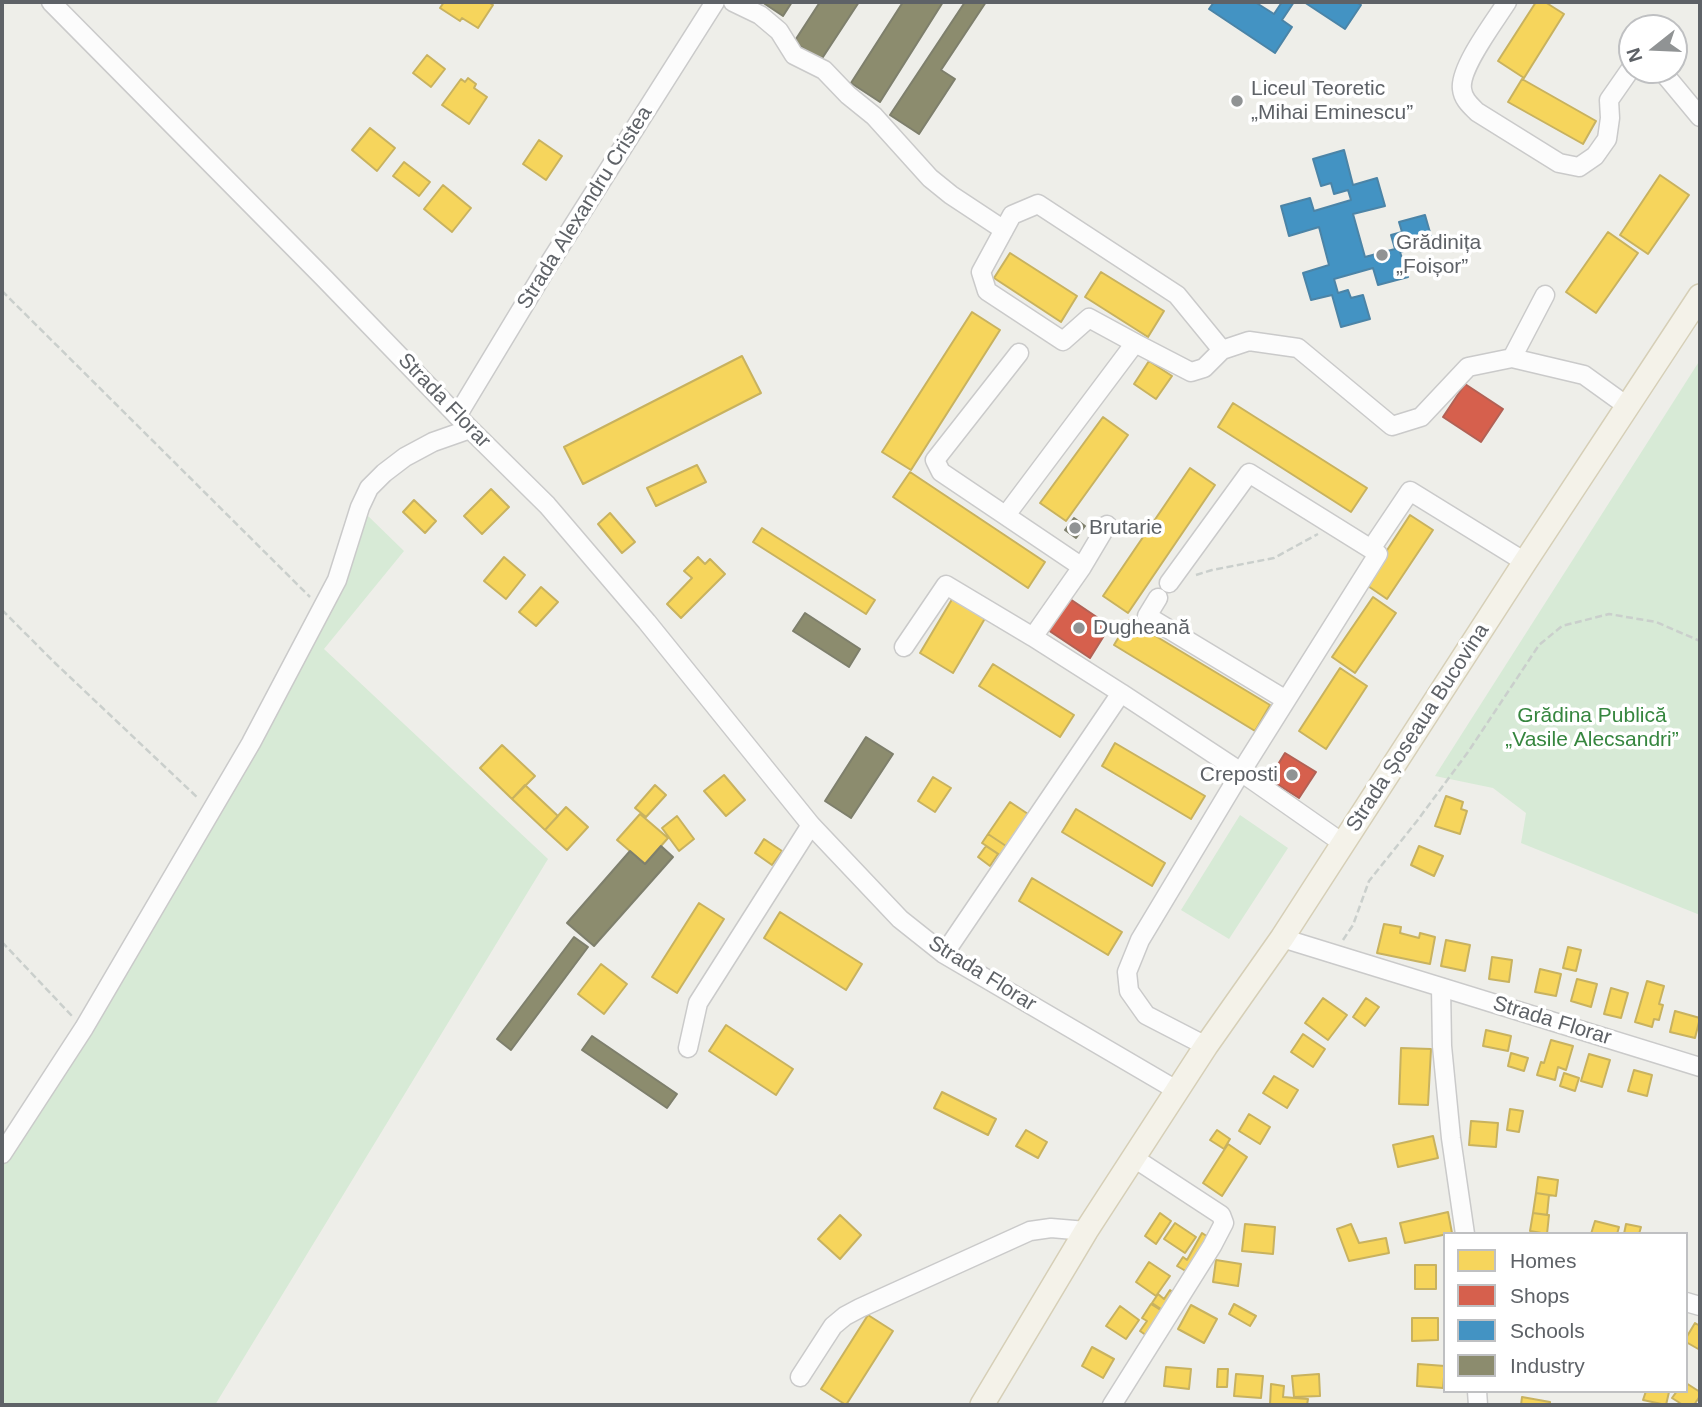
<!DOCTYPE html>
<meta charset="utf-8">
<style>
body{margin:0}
#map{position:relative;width:1702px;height:1407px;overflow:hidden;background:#eeeee9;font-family:Helvetica,sans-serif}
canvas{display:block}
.frame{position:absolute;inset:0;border:4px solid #5e6267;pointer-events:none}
.legend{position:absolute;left:1443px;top:1232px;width:245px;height:161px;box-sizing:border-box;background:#fff;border:2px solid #bfc0c2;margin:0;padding:9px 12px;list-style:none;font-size:21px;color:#5e6267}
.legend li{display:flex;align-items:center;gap:14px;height:35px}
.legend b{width:35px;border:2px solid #bfc0c2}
.north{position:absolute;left:1618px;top:14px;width:70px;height:70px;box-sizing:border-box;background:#fff;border:2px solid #bfc0c2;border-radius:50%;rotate:252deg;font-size:19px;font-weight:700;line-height:28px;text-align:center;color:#5e6267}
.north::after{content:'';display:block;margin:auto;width:24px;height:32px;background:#909394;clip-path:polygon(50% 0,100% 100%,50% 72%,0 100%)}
</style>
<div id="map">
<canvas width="1702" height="1407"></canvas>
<div class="frame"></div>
<ul class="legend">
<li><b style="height:19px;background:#f6d55c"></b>Homes</li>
<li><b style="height:19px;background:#d6604d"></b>Shops</li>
<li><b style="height:19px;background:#4393c3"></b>Schools</li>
<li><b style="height:19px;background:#8c8c6e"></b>Industry</li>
</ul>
<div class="north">N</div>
</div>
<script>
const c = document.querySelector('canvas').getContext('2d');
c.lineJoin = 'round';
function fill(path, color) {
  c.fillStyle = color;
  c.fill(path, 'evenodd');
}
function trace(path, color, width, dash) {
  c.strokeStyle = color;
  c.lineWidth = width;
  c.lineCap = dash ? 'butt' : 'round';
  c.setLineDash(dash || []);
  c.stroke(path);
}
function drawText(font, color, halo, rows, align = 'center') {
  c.font = font + ' Helvetica,sans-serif';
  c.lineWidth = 7;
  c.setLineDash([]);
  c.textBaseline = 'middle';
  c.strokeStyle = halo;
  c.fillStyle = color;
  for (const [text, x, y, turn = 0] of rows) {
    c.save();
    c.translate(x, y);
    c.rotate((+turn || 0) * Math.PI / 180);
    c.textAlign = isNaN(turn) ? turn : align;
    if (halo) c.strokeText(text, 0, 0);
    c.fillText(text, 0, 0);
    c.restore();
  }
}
fill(new Path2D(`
 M1700 360V915L1521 843 1526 813 1493 788 1435 776Z
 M365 513 404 551 324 649 548 859 215 1405H2V1165L89 1033Z
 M1240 815 1288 848 1229 939 1181 910Z`), '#d7ead6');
const homes = new Path2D(`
 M444 2H488L493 5 478 28 462 18 460 21 440 8Z
 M1536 2H1545L1564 14 1524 78 1498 61Z
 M427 55 445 69 431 87 413 73Z
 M468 78 476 84 474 88 487 97 469 124 442 105 461 79 465 82Z
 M1522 79 1596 121 1583 144 1508 102Z
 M370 128 395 148 377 171 352 150Z
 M539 140 562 156 546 180 523 164Z
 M404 162 430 182 419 196 393 176Z
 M1660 175 1689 195 1648 254 1620 235Z
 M443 185 471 208 452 232 424 209Z
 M1608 232 1638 253 1596 313 1566 292Z
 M1010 253 1077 296 1061 322 994 278Z
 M1101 272 1164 311 1148 337 1085 297Z
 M972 312 1000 330 911 470 882 452Z
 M742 356 761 393 583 484 564 447Z
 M1149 361 1172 376 1156 399 1134 384Z
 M1233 403 1367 488 1351 512 1218 427Z
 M1103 417 1128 435 1066 521 1040 503Z
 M697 465 706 482 656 506 647 488Z
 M1190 468 1215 485 1128 613 1103 596Z
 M910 472 1045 562 1028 588 893 497Z
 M491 489 509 507 482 534 464 516Z
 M414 500 436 521 425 533 403 512Z
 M610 513 635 542 622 553 598 524Z
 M1410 515 1433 530 1387 599 1365 584Z
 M762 528 875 600 866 614 753 542Z
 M504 557 525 575 506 599 484 581Z
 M698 557 705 564 710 559 725 574 681 618 667 604 692 578 684 571Z
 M541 587 558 602 536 626 519 612Z
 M954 596 987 615 953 673 920 653Z
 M1373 597 1396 613 1355 673 1332 657Z
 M1129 620 1270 705 1255 731 1114 645Z
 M993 664 1074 715 1060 737 979 686Z
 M1340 668 1367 686 1326 749 1299 731Z
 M1115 743 1205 796 1191 819 1102 766Z
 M502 745 535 776 512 799 480 768Z
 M724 775 745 800 726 816 704 791Z
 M933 777 951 788 935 812 918 801Z
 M525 785 558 816 545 830 512 799Z
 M655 785 666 795 646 817 635 808Z
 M1446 796 1463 802 1461 809 1467 811 1460 834 1435 826Z
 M1010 802 1028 814 1006 846 988 834Z
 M566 807 588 827 567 850 545 830Z
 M1076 809 1165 863 1152 886 1062 832Z
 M640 814 668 838 645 864 617 840Z
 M677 816 694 839 679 851 662 828Z
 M988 834 1006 846 1000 855 982 843Z
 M764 839 782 851 772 865 755 853Z
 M986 846 998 854 990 866 978 857Z
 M1419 846 1443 856 1434 876 1411 865Z
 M1032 878 1122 932 1108 955 1019 901Z
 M699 903 724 919 677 993 652 977Z
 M780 912 862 964 846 990 764 938Z
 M1384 924 1401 927 1400 933 1419 938 1420 933 1435 937 1430 964 1377 953Z
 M1446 940 1470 945 1465 971 1441 966Z
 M1568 947 1581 950 1576 971 1563 968Z
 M1492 957 1512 960 1509 982 1489 979Z
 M601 964 627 984 604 1014 578 994Z
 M1540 969 1561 974 1556 996 1535 992Z
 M1577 979 1597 984 1591 1007 1571 1001Z
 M1647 981 1664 986 1659 1004 1663 1005 1659 1020 1654 1019 1652 1027 1635 1022Z
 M1611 988 1628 993 1621 1018 1604 1014Z
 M1323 998 1347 1015 1328 1040 1305 1023Z
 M1366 998 1379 1007 1365 1026 1353 1017Z
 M1675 1011 1700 1018 1695 1038 1670 1032Z
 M726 1025 793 1069 776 1095 709 1051Z
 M1486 1030 1511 1036 1508 1051 1483 1046Z
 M1303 1034 1325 1049 1313 1067 1291 1052Z
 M1551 1040 1573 1046 1566 1070 1558 1067 1555 1080 1537 1075 1541 1062 1544 1063Z
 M1401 1048 1431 1049 1428 1105 1399 1104Z
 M1511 1053 1528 1058 1524 1071 1508 1066Z
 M1589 1054 1610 1060 1602 1087 1581 1081Z
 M1634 1070 1652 1075 1647 1096 1628 1091Z
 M1564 1073 1579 1078 1575 1091 1560 1086Z
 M1274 1076 1298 1090 1287 1108 1263 1093Z
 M942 1092 996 1119 988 1135 934 1108Z
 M1510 1109 1523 1111 1519 1132 1507 1130Z
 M1249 1114 1270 1127 1260 1144 1239 1131Z
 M1471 1121 1498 1123 1496 1147 1469 1145Z
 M1026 1130 1047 1142 1038 1158 1016 1146Z
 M1217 1130 1230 1139 1224 1149 1210 1140Z
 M1433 1136 1438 1158 1398 1167 1393 1145Z
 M1228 1144 1247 1157 1222 1196 1203 1183Z
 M1538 1177 1558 1180 1556 1196 1536 1193Z
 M1536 1193 1549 1195 1547 1215 1533 1213Z
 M1448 1212 1452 1233 1405 1243 1400 1223Z
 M1160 1213 1171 1221 1156 1244 1145 1236Z
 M1533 1213 1549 1215 1547 1234 1530 1231Z
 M840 1215 861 1235 840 1259 818 1239Z
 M1595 1221 1619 1227 1617 1234H1591Z
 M1175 1223 1196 1237 1185 1253 1164 1239Z
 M1245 1224 1275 1227 1273 1254 1242 1251Z
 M1351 1224 1359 1243 1386 1238 1389 1253 1349 1261 1337 1229Z
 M1626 1224 1641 1227 1639 1234H1624Z
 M1202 1233 1211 1239 1191 1274 1177 1266 1183 1257 1187 1260Z
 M1216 1260 1241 1264 1238 1286 1213 1282Z
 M1149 1262 1170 1276 1156 1296 1136 1282Z
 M1415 1265H1436V1289H1415Z
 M1170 1290 1179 1296 1167 1313 1152 1303 1158 1294 1164 1299Z
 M1151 1304 1167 1314 1150 1338 1140 1331 1147 1321 1142 1318Z
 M1234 1304 1256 1316 1250 1326 1229 1314Z
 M1191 1305 1217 1319 1204 1343 1178 1329Z
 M1120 1306 1139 1320 1126 1339 1106 1326Z
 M868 1315 893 1331 846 1405 821 1389Z
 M1412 1318H1438V1340L1412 1341Z
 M1695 1323 1700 1326V1350L1686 1342V1338Z
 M1092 1347 1114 1359 1103 1378 1082 1366Z
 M1418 1364 1445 1366 1443 1388 1417 1386Z
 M1166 1367 1191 1369 1189 1389 1164 1386Z
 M1218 1369H1228L1227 1387H1217Z
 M1236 1374 1263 1376 1261 1398 1234 1396Z
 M1319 1374 1320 1396 1294 1397 1292 1376Z
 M1686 1383 1700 1392V1396L1694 1405H1683L1672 1398 1677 1391H1686Z
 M1271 1384 1284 1386 1283 1397 1308 1399 1307 1405H1270Z
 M1646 1391 1669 1392 1666 1405 1643 1400Z
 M1522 1397 1550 1402V1405H1521Z`);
fill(homes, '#f6d55c');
trace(homes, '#c8b25f', 2);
const shops = new Path2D(`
 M1465 384 1503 409 1481 442 1443 417Z
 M1070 599 1110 626 1090 658 1048 630Z
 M1285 753 1316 772 1299 798 1269 779Z`);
fill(shops, '#d6604d');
trace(shops, '#b26155', 2);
const schools = new Path2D(`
 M1214 2H1255L1274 14 1282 2H1294L1282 20 1292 27 1275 53 1209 9Z
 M1304 2H1356L1361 5 1345 29Z
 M1344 150 1353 185 1377 178 1385 206 1353 214 1365 257 1395 249 1391 235 1402 232 1399 222 1425 215 1433 243 1400 252 1408 277 1378 285 1373 268 1334 279 1338 293 1348 290 1351 298 1363 295 1370 319 1341 327 1332 295 1311 300 1303 273 1329 265 1319 227 1289 236 1281 206 1310 198 1314 211 1351 200 1348 190 1334 194 1331 183 1321 186 1313 159Z`);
fill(schools, '#4393c3');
trace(schools, '#4b84a7', 2);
const industry = new Path2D(`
 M762 2H792L783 16Z
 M820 2H859L821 60 794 42Z
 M903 2H943L880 102 851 83Z
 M965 2H986L941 70 955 79 919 134 890 115Z
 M1074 518 1085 526 1076 538 1065 530Z
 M805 613 860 649 849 667 793 631Z
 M866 737 893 754 851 818 825 801Z
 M661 846 673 857 594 946 567 923 630 851 645 864Z
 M574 937 588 947 511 1050 497 1039Z
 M592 1036 677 1094 667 1108 582 1050Z`);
fill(industry, '#8c8c6e');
trace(industry, '#7e7f6c', 2);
const minor = new Path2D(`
 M51 2 324 278 470 429 547 505 647 622 811 825 900 919 944 954 1178 1091
 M733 2 760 15 779 31 794 55 824 70 848 95 874 116 930 178 951 195 1004 230
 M1507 2C1495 21 1459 68 1462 89 1463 99 1470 105 1477 112L1559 163 1579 167 1595 156 1607 139 1610 118 1609 100 1632 67
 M1661 70 1700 117
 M1135 343 1191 372 1204 368 1222 350 1249 341 1298 348 1392 426 1421 417 1468 367 1512 358 1584 375 1627 406
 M1019 353 935 460 941 472 1082 567 1107 525
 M1512 358 1545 295
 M457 416 547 267 715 2
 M1006 515 1135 343 1089 318 1063 341 987 291 981 272 1012 215 1038 204 1177 295 1222 350
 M1169 583 1249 473 1371 549 1410 491 1525 562
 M1158 598 1147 616 1286 700
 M1033 637 1082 567
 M904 647 946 585 1033 637 1121 693 944 954
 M1121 693 1241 772 1344 844
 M1282 938 1700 1067
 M1441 987 1442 1046 1451 1138 1465 1234
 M1206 1046 1146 1015 1129 991 1127 972 1140 940 1241 772 1378 554 1371 549
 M688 1048 698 1003 811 825
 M2 1154 84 1028 251 743 337 580 360 507 369 488 384 473 405 457 433 442 470 429
 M1686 1302 1700 1306
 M800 1377 833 1326 845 1316 860 1308 1030 1231 1051 1228 1086 1231
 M1477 1391 1478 1405
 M1112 1405 1212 1246 1224 1223 1221 1215 1134 1158`);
const major = new Path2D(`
 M982 1405 1086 1231 1206 1046 1282 938 1525 562 1700 296`);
trace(minor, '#cacaca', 21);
trace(major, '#d6cfb7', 26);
trace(new Path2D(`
 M2 291 310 597
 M1196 575 1212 570 1274 558 1318 534
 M2 610 55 663 199 799
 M1343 940 1353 925 1369 881 1417 821 1468 752 1539 645 1562 626 1609 614 1656 622 1700 641
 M2 942 72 1016`), '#cacfcc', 2.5, [7, 3.5]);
trace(minor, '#fcfcfc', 18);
trace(major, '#f4f2e9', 23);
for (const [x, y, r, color] of [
 [1237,101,7,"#909394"],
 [1382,255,7,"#909394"],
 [1075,528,7,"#909394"],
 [1079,628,7,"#909394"],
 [1292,775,7,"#909394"]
]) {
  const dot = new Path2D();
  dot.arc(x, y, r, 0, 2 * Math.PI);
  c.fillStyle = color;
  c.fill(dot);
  trace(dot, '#fff', 2.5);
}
drawText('21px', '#5e6267', '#fff', [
 ["Liceul Teoretic",1251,89],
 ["„Mihai Eminescu”",1251,113],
 ["Grădinița",1396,243],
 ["„Foișor”",1396,267],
 ["Brutarie",1089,528],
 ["Dugheană",1093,628],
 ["Creposti",1278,775,"right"]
], 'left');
drawText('21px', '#5e6267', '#fff', [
 ["Strada Alexandru Cristea",585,208,-58],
 ["Strada Florar",444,401,46],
 ["Strada Șoseaua Bucovina",1418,728,-57],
 ["Strada Florar",982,974,32],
 ["Strada Florar",1552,1021,17]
]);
drawText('21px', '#36863f', '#fff', [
 ["Grădina Publică",1592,716],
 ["„Vasile Alecsandri”",1592,740]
]);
</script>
